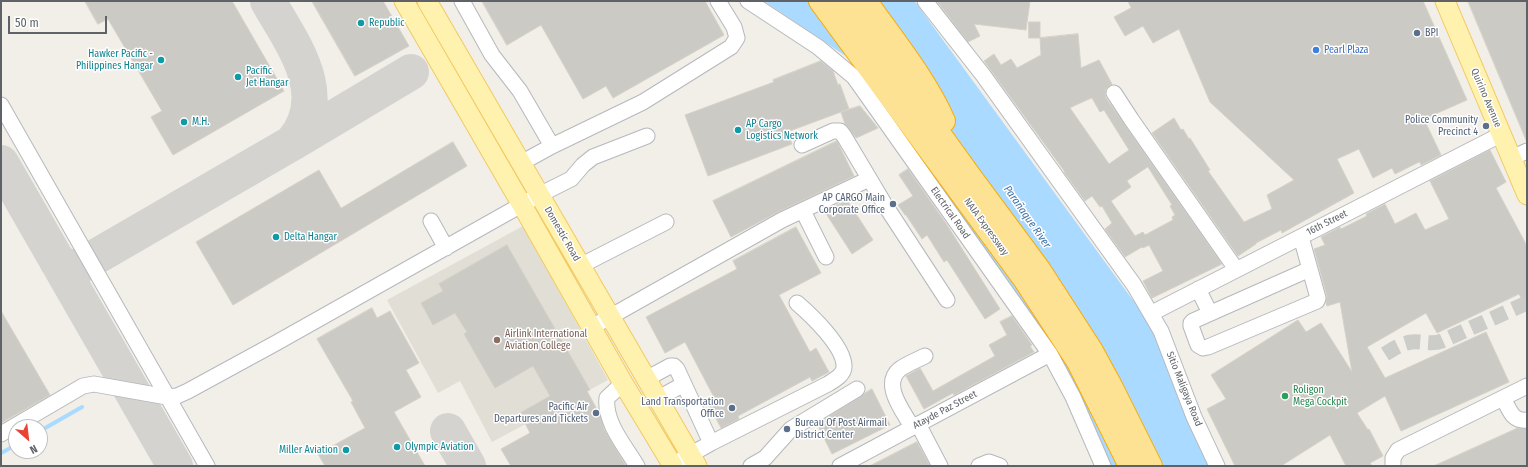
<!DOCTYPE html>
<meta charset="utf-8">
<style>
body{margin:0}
#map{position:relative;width:1528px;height:467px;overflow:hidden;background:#f1efe8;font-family:"Fira Sans Condensed",sans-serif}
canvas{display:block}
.frame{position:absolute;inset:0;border:2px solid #5f6368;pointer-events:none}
.north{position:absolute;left:8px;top:419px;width:40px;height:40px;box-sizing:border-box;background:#fff;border:1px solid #bfc1c3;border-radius:50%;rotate:152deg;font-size:11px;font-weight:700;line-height:16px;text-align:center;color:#5f6368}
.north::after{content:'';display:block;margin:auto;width:14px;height:18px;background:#ea4335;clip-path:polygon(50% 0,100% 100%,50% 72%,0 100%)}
.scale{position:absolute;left:8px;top:16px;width:99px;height:18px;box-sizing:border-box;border:2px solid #5f6368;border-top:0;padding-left:5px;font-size:12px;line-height:14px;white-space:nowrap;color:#5f6368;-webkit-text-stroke:3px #fff;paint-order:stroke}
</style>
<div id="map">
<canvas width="1528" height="467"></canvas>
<div class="frame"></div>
<div class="north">N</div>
<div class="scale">50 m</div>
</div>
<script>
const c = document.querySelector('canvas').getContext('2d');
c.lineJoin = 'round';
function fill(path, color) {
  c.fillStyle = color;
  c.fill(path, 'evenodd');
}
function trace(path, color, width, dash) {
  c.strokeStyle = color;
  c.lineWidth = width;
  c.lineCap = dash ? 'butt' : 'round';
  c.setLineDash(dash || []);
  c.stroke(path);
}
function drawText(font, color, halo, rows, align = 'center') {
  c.font = font + ' "Fira Sans Condensed",sans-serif';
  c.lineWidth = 3;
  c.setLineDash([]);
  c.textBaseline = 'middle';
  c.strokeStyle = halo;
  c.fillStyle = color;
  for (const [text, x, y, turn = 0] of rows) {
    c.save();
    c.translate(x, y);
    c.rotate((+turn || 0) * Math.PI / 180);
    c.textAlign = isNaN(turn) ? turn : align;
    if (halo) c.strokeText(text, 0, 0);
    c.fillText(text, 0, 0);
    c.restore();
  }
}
fill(new Path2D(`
 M523 226 608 380 492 442 460 381 438 393 387 300Z`), '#e1ded6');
fill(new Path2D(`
 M764 1H914L916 3 1148 321 1214 466H1111L1064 364 850 59Z`), '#aadaff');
trace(new Path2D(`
 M40 431 82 407
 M1 453 16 445`), '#aadaff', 4);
trace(new Path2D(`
 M292 143 411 72
 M1 163 175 466
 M57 261 69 268 80 266 292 143C333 96 293 45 268 1
 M448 431 468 466`), '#d4d3d0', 36);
const building = new Path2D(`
 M85 1H232L284 91 173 155 151 117 162 111 108 19 98 24Z
 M312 1H383L409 46 355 76Z
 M482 1H705L724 35 613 98 606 86 583 99 541 25 507 45Z
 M937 1H1030L1026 30 974 24 980 36 968 42Z
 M1128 1H1423L1467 100 1424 119 1441 155 1421 165 1420 162 1417 163 1395 174 1392 168 1373 178 1359 149 1337 159 1354 193 1282 233 1281 230 1256 243V244L1238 256 1152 133 1174 118 1181 130 1183 129 1189 139 1190 138 1210 170 1208 171 1244 222 1272 209 1267 195 1294 180 1210 102 1179 29 1153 43 1143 26 1125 36 1114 17 1131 8Z
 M1468 1H1527V142Z
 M1029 22H1040V38H1029Z
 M1078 34 1081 68 1099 60 1112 84 1106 89 1105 94 1106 98 1222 264 1152 298 1143 281 1163 271 1149 245 1143 248 1142 247 1125 257 1105 229 1112 223 1102 206 1100 207 1092 196 1085 201 1064 172H1065L984 61 994 54 1001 65 1011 59 1017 68 1041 55 1040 38ZM1092 98 1100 112 1104 110 1129 150 1109 164 1070 108ZM1148 167 1172 205 1170 206 1175 215 1172 217 1173 220 1145 235 1143 232 1135 236 1111 201 1131 187 1127 181Z
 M821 61 833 71 838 85 840 84 849 109 787 132 792 144 708 176 685 115 774 82 773 80Z
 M860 106 878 128 856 138 845 124 841 112Z
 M837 141 854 176 778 212 731 237 713 201Z
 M453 142 467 166 233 305 196 242 319 170 341 208Z
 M1490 150 1506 182 1496 188 1527 246V310L1519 294 1437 333 1426 313 1367 347 1385 378 1486 332 1509 382 1401 431 1385 396 1357 413 1368 430 1369 429 1383 456 1370 463 1372 466H1346L1330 435 1281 466H1235L1207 409 1226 399 1211 375 1298 320 1306 332 1321 323 1352 372 1340 302 1327 306 1326 303 1327 296 1314 249 1325 245 1321 237 1340 227 1341 229 1367 216 1366 214 1385 204 1395 224 1416 213 1425 230 1449 219 1430 181Z
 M908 169 947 225 1000 309 985 319 947 260 944 262 927 235 922 239 906 215H905L898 205 913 196 899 175Z
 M847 200 873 240 852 254 825 212Z
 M796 227 821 273 779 295 810 352 816 348 829 372 812 381 810 377 738 416 739 419 721 428 709 405 716 401 685 342 665 353 646 317 737 269 733 261Z
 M507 245 590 390 587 391 599 413 604 429 626 466H511L501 449 530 433 520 413 550 396 533 366 495 388 464 334 467 332 455 313 433 325 421 303 443 291 439 284Z
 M372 308 377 318 390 311 419 363 406 370 421 397 394 412 425 466H325L318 454 365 428 351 402 353 401 317 339Z
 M1 311 50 395 1 423Z
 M1012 316 1032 345 1030 346 1034 352 954 395 953 393 924 409 906 376 920 368 933 391 995 356 989 345 1007 335 1000 322Z
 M872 389 890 425 832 454 817 424Z
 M1518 428 1527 429V466H1434Z
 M917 442 930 466H870Z`);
fill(building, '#cccac5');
trace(building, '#d6d1c6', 1);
trace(new Path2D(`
 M1385 354C1393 349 1402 343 1412 342 1422 341 1432 345 1442 341L1527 303`), '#ccccc8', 15, [15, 8]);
const minor = new Path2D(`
 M462 1 492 55 520 91 552 146 643 102 731 47 737 38 734 27 718 1
 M748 1 818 47 854 77 1050 354 1073 397 1103 466
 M925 1 983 75 1134 285 1161 331 1194 417 1217 466
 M1114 93 1131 119 1236 269
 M1 105 207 466
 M802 145 833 131H840L844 136 885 205 947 300
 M1512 158 1527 151
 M521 163 552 146
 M803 211 826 257
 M431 221 446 248
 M1301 237 1318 298 1317 301 1208 347 1203 348 1198 345 1191 326V323L1193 321 1310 269
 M580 266 666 222
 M1198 289 1210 313
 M1152 313 1502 134
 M592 327 782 220 869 179
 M646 379 670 366H674L677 369 711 443 828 384C834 380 844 375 844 367 845 347 811 315 797 303
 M623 383 607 398C604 422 625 446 637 466
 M1503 398C1510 410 1512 422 1527 420
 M657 399 684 384
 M918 424 940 466
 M912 427C903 411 881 384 900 369 907 364 917 360 925 356
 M1 434 83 386 94 384 167 397 177 396 188 391 276 343 539 195 571 179 583 165 593 157 647 136
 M672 465 711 443
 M751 466 765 458 791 429 857 389
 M840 466 1050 354
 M979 466 989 462 1000 466
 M1393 466V458L1398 450 1527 386`);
const major = new Path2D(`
 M404 1 522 205 623 383 673 466
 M427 1 697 466
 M1445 1 1527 195`);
const highway = new Path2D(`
 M820 1 1024 279 1078 362 1130 466
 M844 1 970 176 1039 269 1092 351 1111 386 1151 466
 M866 1C893 40 925 78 944 121`);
trace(minor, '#b5b8bc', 17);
trace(major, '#f2c960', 21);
trace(highway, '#f9ab00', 24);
trace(minor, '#fff', 15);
trace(major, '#fff2af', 19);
trace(highway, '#fde293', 22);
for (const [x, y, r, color] of [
 [361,23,4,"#0f9aa8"],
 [1417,33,4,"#5c6f8a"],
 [1316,50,4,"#3f7fe0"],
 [161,60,4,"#0f9aa8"],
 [238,77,4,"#0f9aa8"],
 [184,122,4,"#0f9aa8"],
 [1486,126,4,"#5c6f8a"],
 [738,130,4,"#0f9aa8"],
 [893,204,4,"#5c6f8a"],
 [276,237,4,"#0f9aa8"],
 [497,340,4,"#8d6e63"],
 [1285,396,4,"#2e9e5b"],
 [732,408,4,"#5c6f8a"],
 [596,413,4,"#5c6f8a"],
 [787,429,4,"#5c6f8a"],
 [397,447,4,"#0f9aa8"],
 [346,450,4,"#0f9aa8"]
]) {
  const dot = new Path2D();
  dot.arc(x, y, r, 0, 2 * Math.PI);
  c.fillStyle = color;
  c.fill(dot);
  trace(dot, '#fff', 1.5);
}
drawText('10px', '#0d838f', '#fff', [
 ["Republic",369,23],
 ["Hawker Pacific -",153,54,"right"],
 ["Philippines Hangar",153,66,"right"],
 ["Pacific",246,71],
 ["Jet Hangar",246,83],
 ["M.H.",192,122],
 ["AP Cargo",746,124],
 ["Logistics Network",746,136],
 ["Delta Hangar",284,237],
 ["Olympic Aviation",405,447],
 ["Miller Aviation",338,450,"right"]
], 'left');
drawText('10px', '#4e5e75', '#fff', [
 ["BPI",1425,33,"left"],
 ["Police Community",1478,120],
 ["Precinct 4",1478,132],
 ["AP CARGO Main",885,198],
 ["Corporate Office",885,210],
 ["Land Transportation",724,402],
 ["Office",724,414],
 ["Pacific Air",588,407],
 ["Departures and Tickets",588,419],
 ["Bureau Of Post Airmail",795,423,"left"],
 ["District Center",795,435,"left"]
], 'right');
drawText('10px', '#366cbe', '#fff', [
 ["Pearl Plaza",1324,50]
], 'left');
drawText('10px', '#5f6368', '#fff', [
 ["Quirino Avenue",1486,98,67],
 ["Electrical Road",950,213,55],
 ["16th Street",1327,223,-27],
 ["NAIA Expressway",986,227,54],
 ["Domestic Road",562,234,60],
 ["Sitio Maligaya Road",1184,389,68],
 ["Atayde Paz Street",945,410,-28]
]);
drawText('10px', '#785e54', '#fff', [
 ["Airlink International",505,334],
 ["Aviation College",505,346]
], 'left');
drawText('10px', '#27864d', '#fff', [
 ["Roligon",1293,390],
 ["Mega Cockpit",1293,402]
], 'left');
drawText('italic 11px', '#4174aa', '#fff', [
 ["Parañaque River",1027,217,55]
]);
</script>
